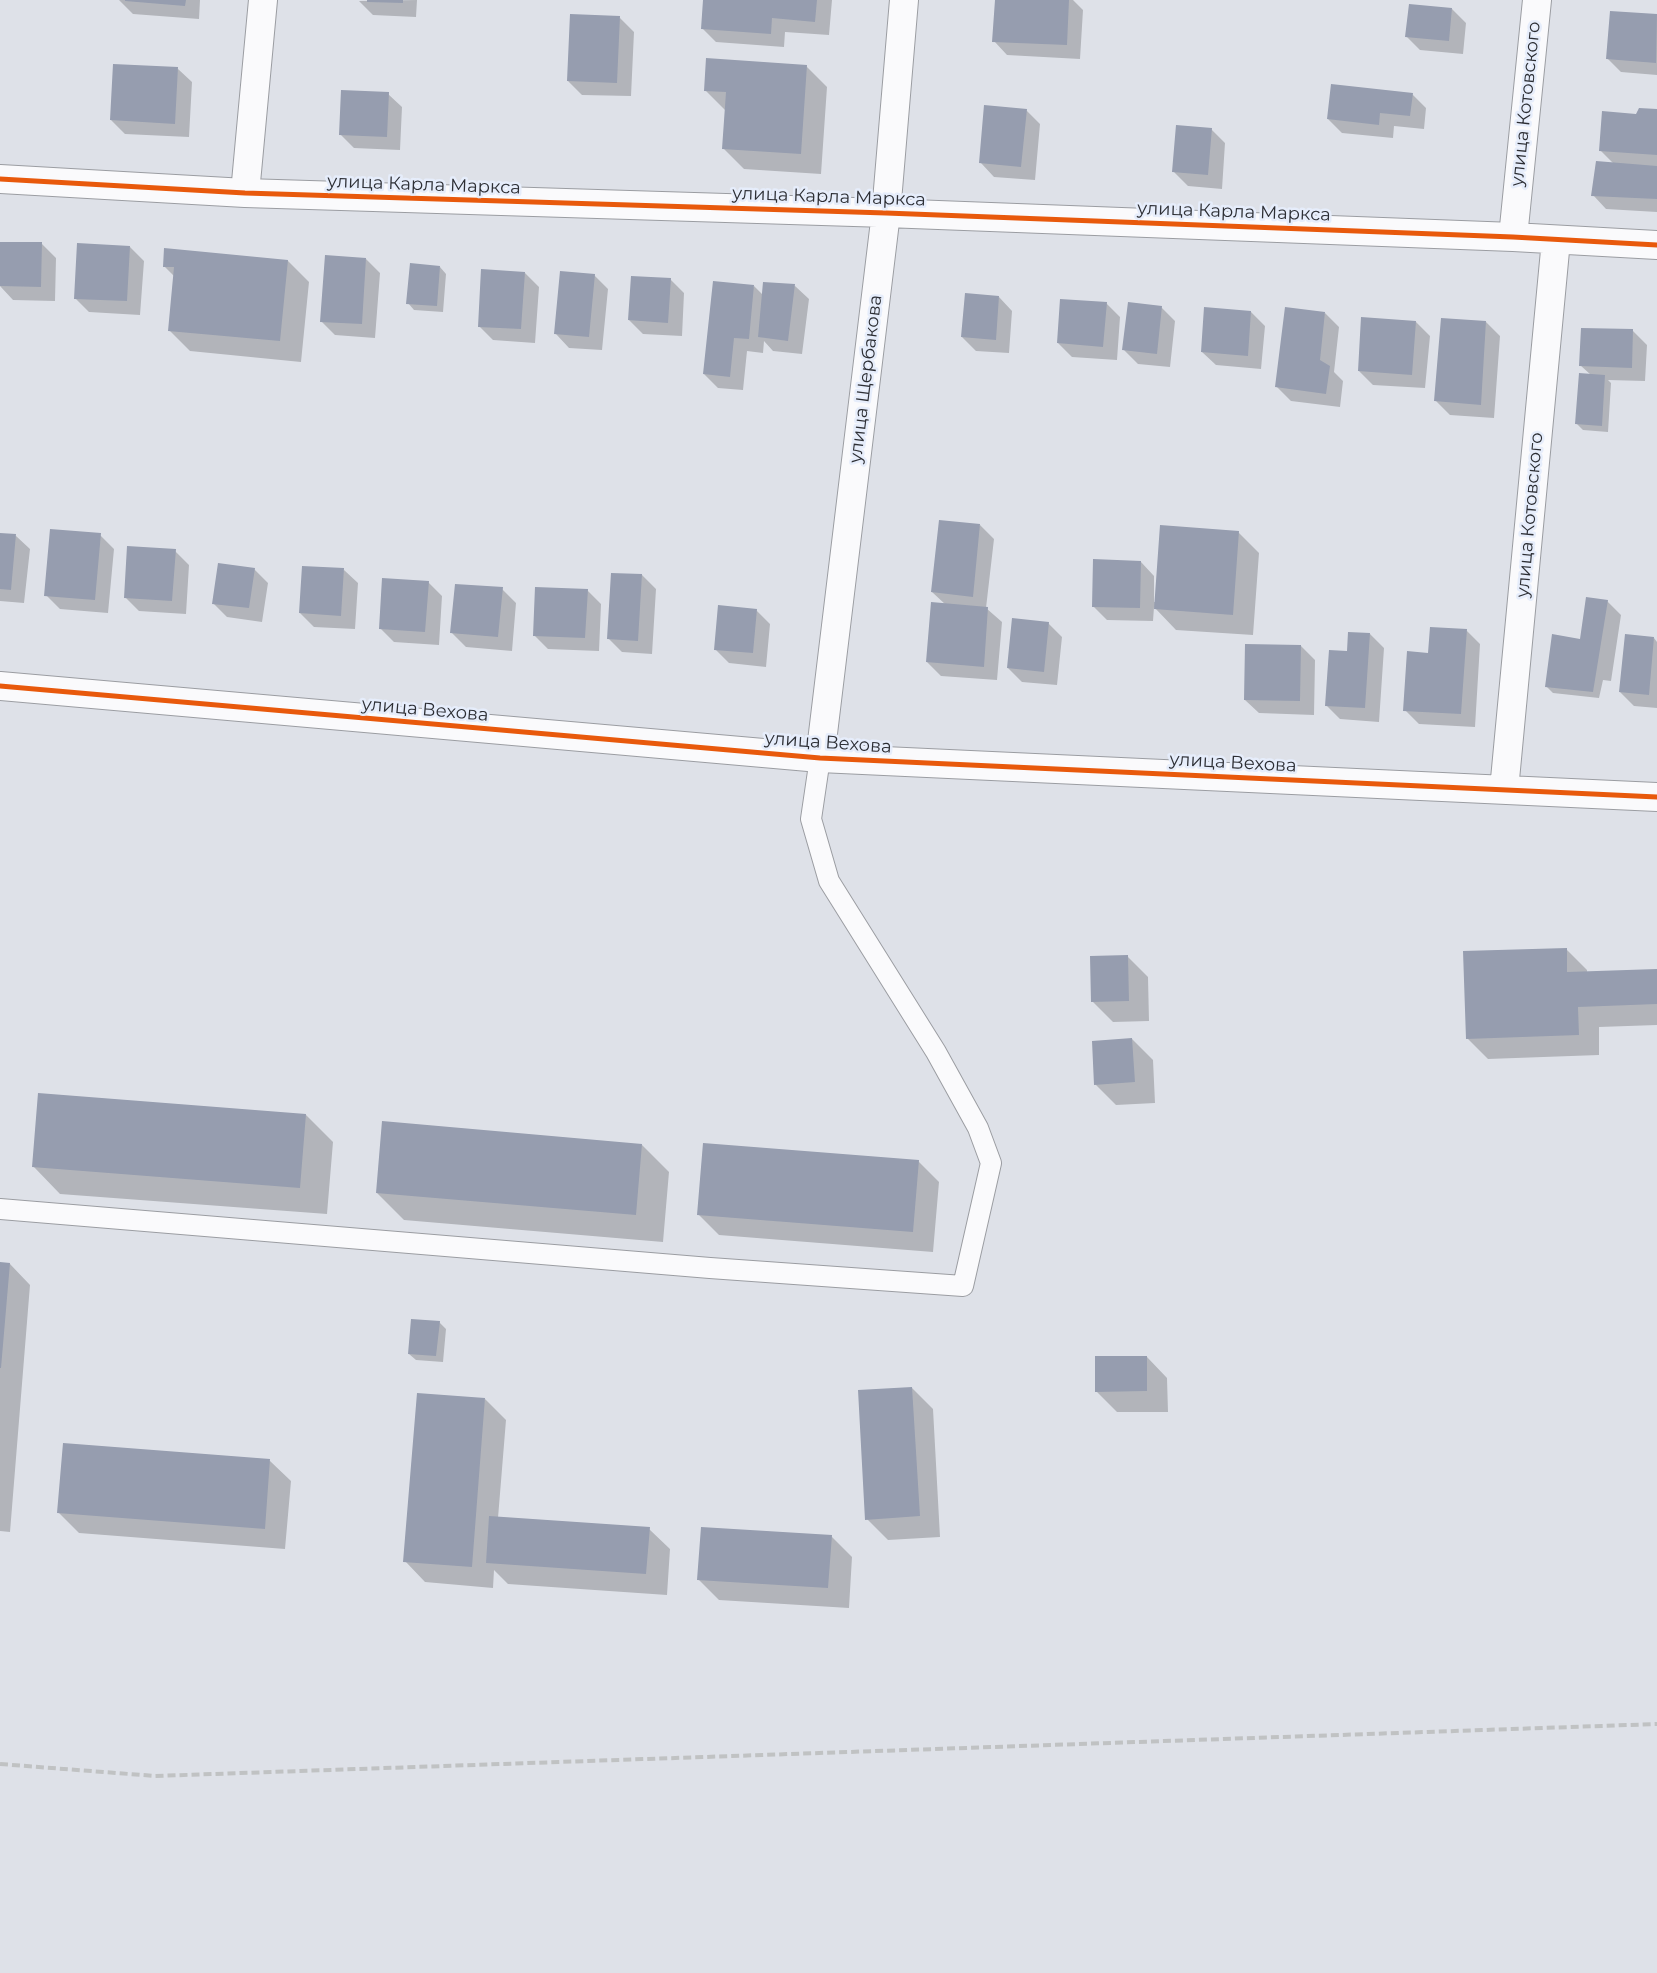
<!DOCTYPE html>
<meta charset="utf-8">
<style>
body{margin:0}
canvas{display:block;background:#dee1e8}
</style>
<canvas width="1657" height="1973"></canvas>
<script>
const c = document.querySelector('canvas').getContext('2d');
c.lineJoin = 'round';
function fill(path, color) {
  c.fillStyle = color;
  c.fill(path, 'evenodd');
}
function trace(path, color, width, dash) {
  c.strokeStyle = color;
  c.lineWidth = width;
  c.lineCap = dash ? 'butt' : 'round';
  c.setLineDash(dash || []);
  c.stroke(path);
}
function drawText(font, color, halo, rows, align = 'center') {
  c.font = font + ' Montserrat,sans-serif';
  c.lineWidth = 5;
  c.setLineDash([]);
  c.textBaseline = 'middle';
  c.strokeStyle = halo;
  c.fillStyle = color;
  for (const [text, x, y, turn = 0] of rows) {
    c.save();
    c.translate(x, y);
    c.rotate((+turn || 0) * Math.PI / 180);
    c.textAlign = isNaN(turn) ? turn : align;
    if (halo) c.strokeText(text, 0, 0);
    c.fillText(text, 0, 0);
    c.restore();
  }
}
fill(new Path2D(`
 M119 0H200L199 19 133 14Z
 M417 0 416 17 373 15 359 1Z
 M704 0H832L829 35 785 32 784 47 716 42 702 28Z
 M996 0H1073L1083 10 1080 59 1007 55 994 41Z
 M1452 9 1466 23 1463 54 1420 50 1407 37Z
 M1611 12 1657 16V75L1621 72 1607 58Z
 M620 18 634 32 631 96 582 95 568 81Z
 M806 66 827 87 821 174 744 169 723 148 726 111 705 90Z
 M178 69 192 82 189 137 125 134 111 120Z
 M388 94 402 107 400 150 354 148 340 134Z
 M1412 94 1426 108 1424 129 1394 126 1393 138 1342 133 1328 119Z
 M1026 110 1040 124 1035 180 994 177 981 163Z
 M1657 111V212L1606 209 1593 195 1614 164 1600 150 1637 115Z
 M1211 129 1225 143 1222 189 1188 186 1174 172Z
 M0 243 42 244 56 258 55 301 13 300 0 286Z
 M130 247 144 261 140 315 89 312 75 298Z
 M366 259 380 273 375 338 335 335 321 321Z
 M288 261 309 282 301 362 190 351 169 330 174 276 164 266Z
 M440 267 446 274 443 312 414 310 408 303Z
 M525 273 539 287 535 343 493 340 479 326Z
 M594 275 608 289 602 350 569 348 556 334Z
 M670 279 684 293 682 336 643 334 629 320Z
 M754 286 763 295 795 286 809 299 802 354 773 351 764 341 763 353 747 351 743 390 718 388 704 374Z
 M999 297 1012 311 1009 353 976 351 962 337Z
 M1106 303 1120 317 1117 360 1072 357 1058 343Z
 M1161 307 1175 321 1170 367 1138 364 1124 350Z
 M1251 312 1265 326 1261 369 1216 365 1202 352Z
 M1325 313 1339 327 1334 372 1343 381 1340 407 1291 401 1277 387Z
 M1416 322 1430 336 1425 388 1373 385 1359 371Z
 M1486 322 1500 336 1494 418 1450 415 1436 401Z
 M1633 331 1647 345 1645 381 1608 380 1611 383 1608 432 1583 430 1576 423 1591 375 1580 365Z
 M980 525 994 539 986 608 1002 622 997 680 941 676 927 662 946 605 932 592Z
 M1238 532 1259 553 1253 635 1176 630 1154 607 1153 621 1107 620 1093 606 1141 562 1154 576V602H1156Z
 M0 534 16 536 30 549 24 603 0 601Z
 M100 535 114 549 108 613 60 609 46 595Z
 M175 551 189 565 186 614 139 611 125 597Z
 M254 569 268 583 262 622 227 617 213 603Z
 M344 570 358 583 355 629 314 627 300 613Z
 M612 574 642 575 656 589 652 654 622 652 608 638Z
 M428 582 442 596 439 645 394 642 380 628Z
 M502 589 516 603 512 651 466 647 452 633Z
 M587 590 601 604 599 651 548 649 534 635Z
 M1607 601 1621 615 1611 681 1603 680 1599 698 1553 693 1546 686 1581 640Z
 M756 610 770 624 766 667 729 663 715 649Z
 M1048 623 1062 637 1057 685 1022 682 1008 668Z
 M1466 630 1480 644 1475 727 1419 724 1405 710 1429 654Z
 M1370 634 1384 648 1379 722 1340 719 1326 705 1348 652Z
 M1654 638 1657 642V708L1634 706 1620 692Z
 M1301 646 1315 660 1314 715 1259 713 1245 700Z
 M1566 949 1587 970V973L1657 971V1025L1599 1027V1055L1488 1059 1467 1038Z
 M1127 956 1148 977 1149 1021 1113 1022 1092 1001Z
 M1132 1039 1153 1060 1155 1103 1116 1105 1095 1084Z
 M306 1115 333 1142 327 1214 60 1194 33 1166Z
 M642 1145 669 1172 663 1242 404 1220 377 1193Z
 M918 1161 939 1182 933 1252 719 1235 699 1215Z
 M0 1263 10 1264 30 1285 10 1532 0 1531Z
 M439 1322 446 1329 443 1362 416 1360 409 1354Z
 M1147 1357 1167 1378 1168 1412H1117L1096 1391Z
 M912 1388 933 1409 940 1537 888 1540 867 1519Z
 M485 1399 506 1420 498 1518 649 1529 670 1549 667 1595 508 1584 494 1570 493 1588 425 1582 405 1561Z
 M270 1461 291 1481 285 1549 79 1533 58 1512Z
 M831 1536 852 1557 849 1608 719 1600 698 1579Z`), '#0003');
fill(new Path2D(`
 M125 0H186L185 6 125 1Z
 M367 0H403V3L367 2Z
 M703 0H817L815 22 772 18 771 34 701 29Z
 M995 0H1069L1067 45 992 42Z
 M1409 4 1452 8 1449 41 1405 37Z
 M1610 11 1657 14 1656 63 1606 59Z
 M570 14 620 16 617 83 567 81Z
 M706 58 807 65 801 154 722 149 726 92 704 91Z
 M113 64 178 67 175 124 110 120Z
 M1331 84 1413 93 1410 116 1380 113 1379 125 1327 119Z
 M341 90 389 92 387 137 339 135Z
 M984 105 1027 109 1021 167 979 163Z
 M1639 108 1657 109V155L1599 151 1602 111 1636 114Z
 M1176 125 1212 128 1208 175 1172 172Z
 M1596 161 1657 166V199L1591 196Z
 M0 242H42L41 287 0 286Z
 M77 243 130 246 127 301 74 299Z
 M164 248 288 260 280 341 168 331 174 267H163Z
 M325 255 366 258 362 324 320 322Z
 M410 263 440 266 437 306 406 304Z
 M481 269 525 272 521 329 478 327Z
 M560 271 595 274 589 337 554 334Z
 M631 276 671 278 668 323 628 320Z
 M713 281 754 285 749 339 734 338 730 377 703 374Z
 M763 282 795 284 788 341 758 337Z
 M965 293 999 296 996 340 961 337Z
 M1060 299 1107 302 1103 347 1057 343Z
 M1128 302 1162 306 1157 354 1122 350Z
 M1204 307 1251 311 1248 356 1201 352Z
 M1285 307 1325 312 1320 360 1330 366 1326 394 1275 387Z
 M1361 317 1416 321 1412 375 1358 371Z
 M1441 318 1486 321 1481 405 1434 401Z
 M1581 328 1633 329 1632 368 1579 366Z
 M1579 373 1605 375 1602 426 1575 424Z
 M939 520 980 524 973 597 931 592Z
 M1160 525 1239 531 1233 615 1154 609Z
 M50 529 101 533 95 600 44 596Z
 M0 533 16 534 11 590 0 589Z
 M127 546 176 549 172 601 124 598Z
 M1093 559 1141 561 1140 608 1092 607Z
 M218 563 255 568 249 608 212 604Z
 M302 566 344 568 341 616 299 613Z
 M611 573 642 574 638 641 607 639Z
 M382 578 429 581 425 632 379 629Z
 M455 584 503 587 498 637 450 633Z
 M535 587 588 589 585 638 533 636Z
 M1586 597 1608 600 1593 692 1545 687 1552 634 1580 639Z
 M931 602 988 607 984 667 926 662Z
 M718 605 757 609 753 653 714 650Z
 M1012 618 1049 622 1044 672 1007 668Z
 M1430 627 1467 629 1461 714 1403 711 1407 651 1428 653Z
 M1348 632 1370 633 1365 708 1325 706 1329 650 1347 651Z
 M1625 634 1654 637 1649 695 1619 692Z
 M1245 644 1301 645 1300 701 1244 700Z
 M1567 948V972L1657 969V1004L1578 1007 1579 1035 1466 1039 1463 951Z
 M1128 955 1129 1001 1091 1002 1090 956Z
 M1132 1038 1135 1082 1094 1085 1092 1041Z
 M38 1093 306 1114 300 1188 32 1167Z
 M382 1121 642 1144 636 1215 376 1193Z
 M703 1143 919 1160 913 1232 697 1215Z
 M0 1262 10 1263 1 1368H0Z
 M411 1319 440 1321 436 1356 408 1354Z
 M1095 1356H1147V1391L1095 1392Z
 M912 1387 920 1516 865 1520 858 1390Z
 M417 1393 485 1398 472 1567 403 1562Z
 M63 1443 270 1459 265 1529 57 1513Z
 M489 1516 650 1527 646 1574 486 1563Z
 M701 1527 832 1535 828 1588 697 1580Z`), '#969daf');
const lane = new Path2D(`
 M0 1209 710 1268 963 1286 991 1163 978 1128 936 1052 829 881 811 819 820 758`);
const street = new Path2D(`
 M0 179 245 193 886 213 1513 237 1657 245
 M245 193 263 0
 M1513 237 1537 0
 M0 686 820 758 1657 797
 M820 758 886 213 904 0
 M1504 790 1556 240`);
trace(lane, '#9b9da2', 22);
trace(street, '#9b9da2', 30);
trace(lane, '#fafafc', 20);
trace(street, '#fafafc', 28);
trace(new Path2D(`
 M0 1764 155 1776 1657 1724`), '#c0c2c3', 4, [8, 4]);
trace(new Path2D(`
 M0 179 245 193 886 213 1513 237 1657 245
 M0 686 820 758 1657 797`), '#e8590c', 5);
drawText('18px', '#2c2e34', '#e6edfb', [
 ["улица Котовского",1526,104,-84],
 ["улица Карла Маркса",424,185,2],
 ["улица Карла Маркса",829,197,2],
 ["улица Карла Маркса",1234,212,2],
 ["улица Щербакова",866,379,-83],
 ["улица Котовского",1530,515,-85],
 ["улица Вехова",425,710,5],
 ["улица Вехова",828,743,4],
 ["улица Вехова",1233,763,3]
]);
</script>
